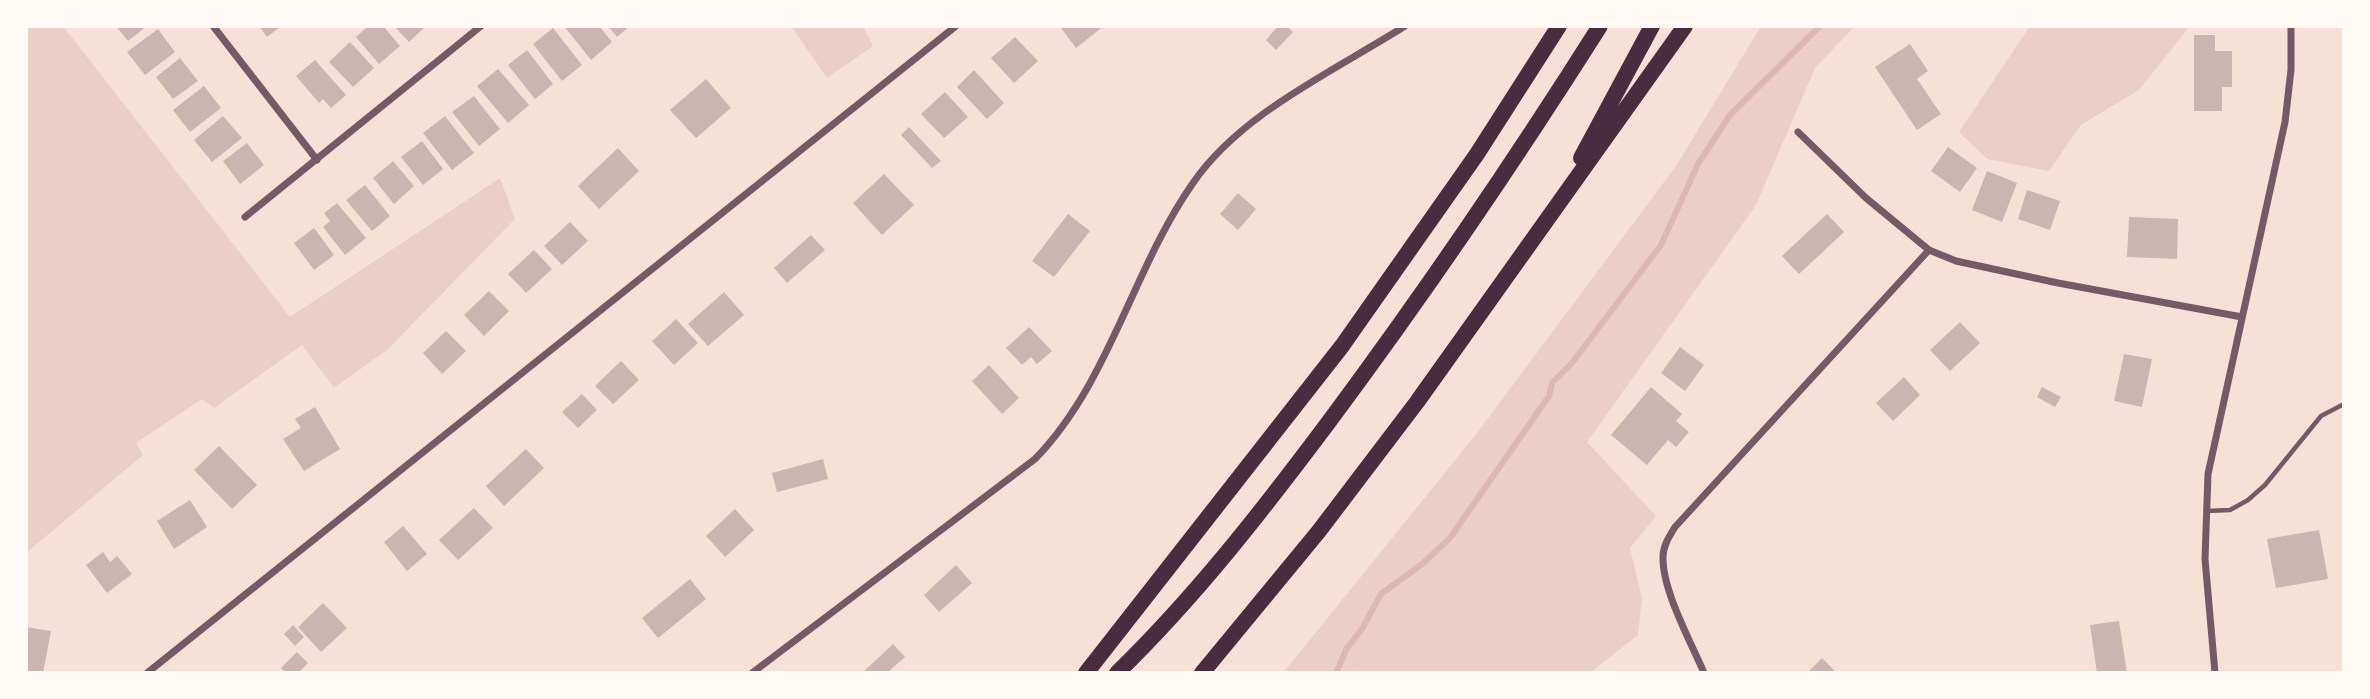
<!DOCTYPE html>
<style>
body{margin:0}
#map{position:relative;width:2370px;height:699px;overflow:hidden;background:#f7e1d7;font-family:Jost,sans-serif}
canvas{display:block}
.frame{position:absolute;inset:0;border:28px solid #fffaf5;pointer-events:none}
</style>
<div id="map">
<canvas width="2370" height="699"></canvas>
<div class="frame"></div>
</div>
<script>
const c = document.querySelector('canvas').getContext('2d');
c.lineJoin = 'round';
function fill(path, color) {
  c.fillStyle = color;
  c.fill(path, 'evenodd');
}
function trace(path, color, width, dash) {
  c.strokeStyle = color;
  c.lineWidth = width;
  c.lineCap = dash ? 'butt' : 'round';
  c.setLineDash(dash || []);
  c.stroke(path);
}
fill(new Path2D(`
 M26 26H63L290 317 500 178 515 219 387 350 334 388 302 345 214 408 202 399 136 443 143 455 26 553Z
 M791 26H863L873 46 827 78Z
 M1761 26H1855L1815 68 1756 205 1587 442 1656 516 1630 548 1642 599 1638 635 1590 673H1283L1477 433 1676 166Z
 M2030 26H2190L2139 90 2081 125 2049 171 1987 159 1959 132Z`), '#ebcfc5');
trace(new Path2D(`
 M1336 673 1347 648 1362 629 1381 594 1422 564 1450 538 1549 396 1552 383 1572 363 1661 245 1698 164 1730 115 1820 26`), '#dcb8b0', 6);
fill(new Path2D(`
 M116 26H147L128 41Z
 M259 26H281L267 37Z
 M368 26H383L400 46 379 64 356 37Z
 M394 26H426L409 42Z
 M564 26H599L612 42 591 60Z
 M608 26H630L617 37Z
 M1063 26H1104L1076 48 1061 28Z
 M1278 26H1287L1293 32 1276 50 1266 40Z
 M553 28 582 65 562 81 533 44Z
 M158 29 175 52 145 75 127 52Z
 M2194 35H2215V51H2232V87H2222V111H2194Z
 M1015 37 1038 61 1014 83 991 58Z
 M350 42 374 68 353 87 329 62Z
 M1910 44 1928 71 1917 79 1941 114 1917 130 1875 67Z
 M527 50 553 84 535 99 508 65Z
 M180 58 198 81 173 99 156 77Z
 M315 60 346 95 331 108 323 99 319 103 296 76Z
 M498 69 529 105 508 123 477 86Z
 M974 70 1004 103 987 119 957 87Z
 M706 79 731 108 696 138 670 110Z
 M204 86 221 108 190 132 173 110Z
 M945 92 968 117 944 138 921 114Z
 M474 96 500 129 479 146 452 112Z
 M223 116 242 138 212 162 194 140Z
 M445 116 474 153 452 170 423 133Z
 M909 127 941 161 932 168 901 135Z
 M422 141 443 169 423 185 401 157Z
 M247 143 264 165 240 184 223 161Z
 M1948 147 1977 168 1960 192 1931 171Z
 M618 148 639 171 599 209 578 186Z
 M393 161 414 186 394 204 373 178Z
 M1987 171 2017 183 2002 222 1972 210Z
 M884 174 914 205 882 235 853 203Z
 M365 185 390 216 372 231 346 200Z
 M2027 190 2060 201 2050 230 2018 219Z
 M1238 193 1256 209 1238 230 1220 214Z
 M337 203 366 238 345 255 323 227 330 221 324 213Z
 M1068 214 1090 231 1054 277 1032 261Z
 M1827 214 1844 232 1799 274 1782 256Z
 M2129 217 2178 219 2177 259 2127 257Z
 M570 222 588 241 562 265 544 246Z
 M314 228 334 255 314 270 294 243Z
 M811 235 825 250 787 283 774 268Z
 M534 250 552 269 526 293 508 274Z
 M489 291 509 311 484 336 464 315Z
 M724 292 744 315 708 346 688 324Z
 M676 319 698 343 674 365 652 341Z
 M1960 322 1980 343 1950 371 1930 350Z
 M1029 327 1052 351 1037 364 1031 357 1022 365 1006 348Z
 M446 331 466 351 442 374 423 353Z
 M1680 347 1704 365 1685 391 1661 373Z
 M2124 354 2152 359 2142 407 2114 401Z
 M621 361 639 380 613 404 595 386Z
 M989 365 1019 398 1002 414 972 381Z
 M1904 377 1920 395 1893 421 1876 403Z
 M1651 387 1682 414 1676 421 1689 432 1676 447 1668 440 1647 465 1611 435Z
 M2042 387 2061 397 2055 407 2037 397Z
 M582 394 597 410 578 428 562 412Z
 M315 407 340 449 304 471 283 439 301 428 295 419Z
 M219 446 257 485 232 509 194 470Z
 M526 449 544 468 504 506 486 486Z
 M823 459 828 479 777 492 772 473Z
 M190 500 207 527 174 549 157 521Z
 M474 508 493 528 458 560 439 540Z
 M735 509 754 530 725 557 706 536Z
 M403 526 427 554 407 571 384 542Z
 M2319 530 2328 579 2276 588 2267 539Z
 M103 552 110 562 117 556 132 574 107 593 86 565Z
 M956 565 972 583 939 612 924 595Z
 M690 579 706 599 658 638 642 618Z
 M323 603 347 628 321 652 298 627Z
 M2119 621 2127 673H2097L2090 625Z
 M293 625 304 637 295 646 284 634Z
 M26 627 51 631 43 673H26Z
 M893 644 905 657 890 670 893 673H862Z
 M297 652 308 663 298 673H286L281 668Z
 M1822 658 1837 673H1807Z`), '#ccb4b1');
trace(new Path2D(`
 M2206 511 2230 510 2248 500 2265 485 2321 416 2344 404`), '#755966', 4.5);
trace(new Path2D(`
 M213 26 317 160
 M1798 132 1866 198 1929 250 1956 261 2058 283 2242 317
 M245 217 481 26
 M147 673 956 26
 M752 673 1035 459C1110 382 1132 270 1193 183 1241 113 1334 71 1405 26
 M1704 673C1691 642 1662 590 1663 557 1663 546 1669 537 1675 527L1929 250
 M2215 673 2205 559 2208 474 2285 122 2291 70V26`), '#755966', 7);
trace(new Path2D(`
 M1581 158 1652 26
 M1086 673 1342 346 1477 154 1559 26
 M1117 673C1196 596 1262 511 1328 423 1424 294 1514 162 1600 26
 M1202 673 1319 531 1417 402 1685 26`), '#4a2c40', 16);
</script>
